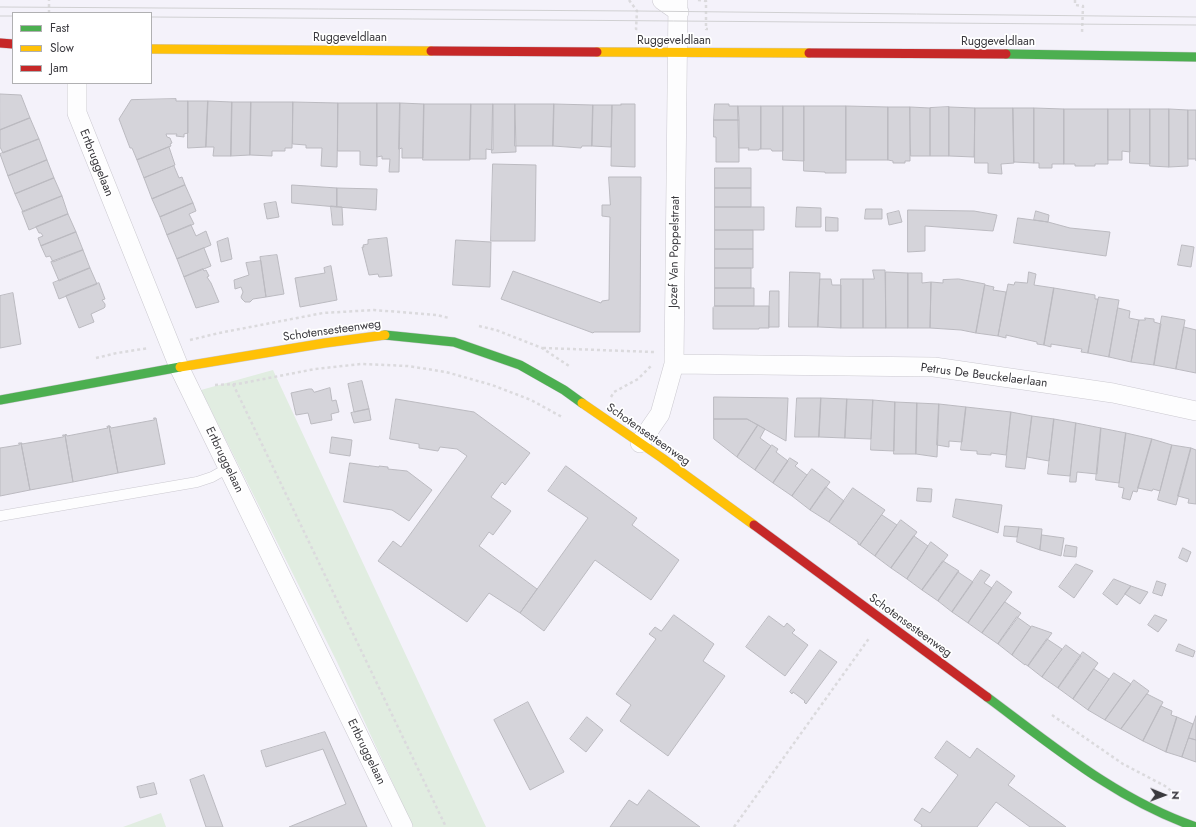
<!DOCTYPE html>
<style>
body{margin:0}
#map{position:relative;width:1196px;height:827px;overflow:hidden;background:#f4f2fa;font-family:Jost,sans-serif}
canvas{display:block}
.legend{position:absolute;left:12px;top:12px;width:140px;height:72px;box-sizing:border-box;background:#fff;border:1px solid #b0b0b2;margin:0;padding:5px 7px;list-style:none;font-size:12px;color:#3a393e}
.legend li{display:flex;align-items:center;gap:8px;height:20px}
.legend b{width:20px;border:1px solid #b0b0b2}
.north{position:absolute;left:1144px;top:775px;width:40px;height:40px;-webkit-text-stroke:3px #fff;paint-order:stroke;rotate:91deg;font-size:11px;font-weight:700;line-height:16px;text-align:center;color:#3a393e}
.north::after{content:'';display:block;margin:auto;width:14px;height:18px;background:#3a393e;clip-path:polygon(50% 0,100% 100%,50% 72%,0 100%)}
</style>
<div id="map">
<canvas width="1196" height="827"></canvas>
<ul class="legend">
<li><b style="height:5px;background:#4caf50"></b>Fast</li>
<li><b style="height:5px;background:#ffc107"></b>Slow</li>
<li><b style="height:5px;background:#c62828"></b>Jam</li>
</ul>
<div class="north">N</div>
</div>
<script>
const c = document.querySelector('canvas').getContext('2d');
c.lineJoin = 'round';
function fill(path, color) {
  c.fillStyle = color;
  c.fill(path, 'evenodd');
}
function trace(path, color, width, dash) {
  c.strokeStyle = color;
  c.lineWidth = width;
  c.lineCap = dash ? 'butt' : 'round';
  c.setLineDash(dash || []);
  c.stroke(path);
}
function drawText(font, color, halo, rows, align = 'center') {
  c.font = font + ' Jost,sans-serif';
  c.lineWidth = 3.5;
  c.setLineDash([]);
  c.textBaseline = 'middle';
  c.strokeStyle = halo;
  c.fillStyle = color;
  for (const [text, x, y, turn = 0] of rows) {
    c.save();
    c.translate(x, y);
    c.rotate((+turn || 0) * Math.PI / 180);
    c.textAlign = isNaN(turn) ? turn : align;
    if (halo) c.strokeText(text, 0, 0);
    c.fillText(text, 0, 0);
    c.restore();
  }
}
fill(new Path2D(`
 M273 370 486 827H413L337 662 201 390Z
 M161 813 166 827H123Z`), '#e1ede1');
const building = new Path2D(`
 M0 94 21 95 30 118 0 130Z
 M176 99V101H188V133L184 134V137L176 136 177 134H166L167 137 170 138 172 143 170 144 171 146 137 160 132 148H130L119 119 131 100Z
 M188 101H208L206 147 188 148Z
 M208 101 232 102 231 156H213L214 147H206Z
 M232 102H251L250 155 231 156Z
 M251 102H293L292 148H285V151H272V156L250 155Z
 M293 102 338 103 337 167 321 166 322 148H306V145L293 144Z
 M338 103H377V166L360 165V151H338Z
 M377 103H400L399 172H389L390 159H382V156L377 157Z
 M400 103 424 104 423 158H402V148L399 149Z
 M424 104H471L470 160H423Z
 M471 104H493V150L486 149V159H470Z
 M493 104H515L516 152 492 153Z
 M515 104H554L553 146H515Z
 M554 104 593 105 592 146H582L581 148 553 146Z
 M621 104H635V167L611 166 612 105H621Z
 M715 104H729V106H738L739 120H714Z
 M593 105H612L611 147 592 146Z
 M738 106H761V149H759V150H748L749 148H739Z
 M761 106H783V151H772L771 149H761Z
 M783 106H804V161L783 160Z
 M804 106H846V173H825V172L804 171Z
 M846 106 888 107V160H846Z
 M888 107H910V161H905V163H893V161L888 160Z
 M910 107 930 108V156H911Z
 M949 107V156H930V108Z
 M949 107 975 108 974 157 949 156Z
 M975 108H1013L1014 163 1001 164 1002 174 988 173V163H975Z
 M1013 108H1034V163L1014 162Z
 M1034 108 1064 109V164H1052V168H1039V163H1034Z
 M1064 109H1108V164H1095V166H1075V164H1064Z
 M1108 109H1130V152L1122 151V160H1108Z
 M1130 109H1150V164L1130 163Z
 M1150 109H1169V167L1150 166Z
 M1169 109 1188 110V166L1169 167Z
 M1188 110H1196V161V159H1188Z
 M30 118 39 139 3 153 0 147V130Z
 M714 120H739V162H716V137H714Z
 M39 139 47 160 8 176 0 154Z
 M169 147 175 165 144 178 137 160Z
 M47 160 54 178 15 194 8 176Z
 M493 164 536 165 535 241H491Z
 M174 166 179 178 182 177 185 185 152 199 144 178Z
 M715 168H751V188H715Z
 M609 177H641L640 332H594L593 333 501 299 513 271 601 303 602 301 609 300 610 217 602 216V205H610Z
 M54 178 62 196 23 212 15 194Z
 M185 185 193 203 160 217 152 199Z
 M292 185 337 188V207L292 203Z
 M337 188 377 189 376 210 337 207Z
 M715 188H751V207H715Z
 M62 196 68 214 29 230 22 212Z
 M276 202 279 217 267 219 264 204Z
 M193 203 196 211 189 214 194 224 167 235 160 217Z
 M331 206 342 207 343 225H333Z
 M715 207H764V230H715Z
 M797 207 821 208V227H796Z
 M866 209H882V219H865Z
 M908 210 974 211 997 215 993 231 925 226V251L908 252Z
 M899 211 902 222 889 225 887 214Z
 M1036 211 1049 215 1048 222 1034 220Z
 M68 214 76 232 41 246 38 238 43 236 41 233H39L36 227Z
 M826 217 838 218V231H826Z
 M1018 218 1048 222 1070 228 1110 232 1106 256 1014 243Z
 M191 225 196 236 206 231 211 245 177 259 167 235Z
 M715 230H753V249H715Z
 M76 232 83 250 53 262 50 256 46 257 41 246Z
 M228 238 232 259 221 262 217 242Z
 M387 238 392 276 379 277 378 274 369 275 362 247H364L363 245 368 244V240Z
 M456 240 491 242 490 287 453 285Z
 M1182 245 1194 247 1191 267 1178 265Z
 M204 248 211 266 184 277 177 259Z
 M715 249H753V268H715Z
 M83 250 90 268 59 281 51 262Z
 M277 255 284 294 266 297 260 257Z
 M261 261 266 297 253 299 250 302H245L242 299 241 297 243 292 241 287 235 289 234 280 249 275 246 263Z
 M331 266 337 300 300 307 295 278 325 273 324 268Z
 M90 268 97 284 59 299 53 283Z
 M715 268H751V288H715Z
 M203 269 204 271 206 270 209 276 207 277 211 283 219 302 196 308 184 277Z
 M873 270H885L886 328H863V279H874Z
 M790 272 820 273 818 327H789Z
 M886 272 908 273V328H886Z
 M1029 272 1036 274 1034 285 1054 288 1044 345 1037 344V342L1006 335V338L998 336 1008 284 1014 285 1015 282 1027 283Z
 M908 273H922V283L931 282 930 328H908Z
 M820 279H831L832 285H841V328L818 327Z
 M841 279H863V328H841Z
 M959 279 985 284 976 333 961 330 930 328 931 282 943 283V280Z
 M99 283 105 299 102 300 105 304V307L104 308 91 314 94 322 79 328 66 296Z
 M985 285 994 287 993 290 1006 292 998 336 976 333Z
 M715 288H754V306H715Z
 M1054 288 1095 295V299H1098L1088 353 1081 352 1082 349 1051 344V347L1044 345Z
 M770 291H779V327H769Z
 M13 293 21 344 0 348V296Z
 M1099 297 1119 300 1109 357 1088 353Z
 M715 306H769V328H759V329H713V308Z
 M1118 308 1130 311 1129 318 1139 320 1131 362 1109 357Z
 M1162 316 1185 320 1176 369 1154 365Z
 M1145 318 1154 319V322L1161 324 1154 365 1131 362 1139 320H1145Z
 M1184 327 1196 330V373L1176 369Z
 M362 381 369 409 354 412 348 384Z
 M330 388 332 401 336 400 339 412 331 414 332 420 311 424 308 413 296 415 291 393 309 389H312L314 392Z
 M714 397 788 398 786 441 747 419H714Z
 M797 398H821L819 437H795Z
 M821 398 847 399 845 438 819 437Z
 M396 399 474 412 530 453 505 485 502 482 491 497 511 511 493 535 489 532 479 546 537 589 520 613 489 593 467 622 378 561 393 541 401 547 467 456 457 449 440 447 438 451 419 448V444L390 439Z
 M847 399 873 400 871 439 845 438Z
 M873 400 895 402 894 451 871 450Z
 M895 402 917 403 916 454H894Z
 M917 403 939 404 937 457 916 454Z
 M939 404 966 407 962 442 949 441V447L937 445Z
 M966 407 1011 412 1006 455 991 453V455L977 454V451L961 450Z
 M369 409 371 420 354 423 351 413Z
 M1011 412 1032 416 1025 469 1006 467Z
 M1032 416 1054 419 1049 461 1027 457Z
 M154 418H156L165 464 118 473 109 426H110L111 428 154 420Z
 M714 419H747L758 425 737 457 714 439Z
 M1054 419 1076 423 1070 476 1048 474Z
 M1076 423 1101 428 1097 474 1077 472 1076 482H1070Z
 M758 425 765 429 760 438 771 446 755 470 737 457Z
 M109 426 118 473 73 482 65 435 66 434 67 436 108 428 107 427Z
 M1101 428 1126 433 1119 483 1096 480Z
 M1126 433 1152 439 1137 492 1133 491 1130 500 1122 498 1124 488 1119 487Z
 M63 435H65L73 482 30 490 21 443H22V444L63 437Z
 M332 437 352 440 350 456 330 453Z
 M1152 439 1172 445 1160 491 1153 489 1152 491 1138 488Z
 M19 443H21L30 490 0 496V448L19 445Z
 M772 445 778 449 776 452 788 461 773 483 755 470Z
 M1172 445 1191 448 1176 505 1158 500Z
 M1191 448 1196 450V504L1188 503 1189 499 1178 496Z
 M790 458 798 463 795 466 807 475 792 496 773 483Z
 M350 463 379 467V466L388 467V469L407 471 432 490 409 521 392 510 344 502Z
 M566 466 637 518 632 525 679 560 651 600 595 560 544 631 520 613 588 518 548 491Z
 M812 469 830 482 810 510 792 496Z
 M826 487 844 501 829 522 810 510Z
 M853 488 885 510 860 545 858 544V542L829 522Z
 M918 488 932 489 931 502 917 501Z
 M956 499 1002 505 998 533 953 517Z
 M882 515 897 525 875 556 860 545Z
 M901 520 917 532 891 568 875 556Z
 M1005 526 1019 527 1017 537 1004 536Z
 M1019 527 1042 529 1040 550 1017 542Z
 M1042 535 1064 538 1061 556 1040 550Z
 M914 536 928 546 907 579 891 568Z
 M931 542 948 555 922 590 907 579Z
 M1066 545 1077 547 1076 557 1064 556Z
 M1183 548 1191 552 1187 562 1179 558Z
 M943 561 959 571 938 601 922 590Z
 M1076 564 1093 571 1074 598 1059 587Z
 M981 570 990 575 984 583 992 588 968 623 952 612Z
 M958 572 973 582 952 612 938 601Z
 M1114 579 1131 586 1117 605 1103 594Z
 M997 581 1012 592 982 633 968 623Z
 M1157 581 1166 584 1162 596 1153 593Z
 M1131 586 1148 592 1140 604 1125 594Z
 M1005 602 1021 613 998 644 982 633Z
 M674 615 714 644 703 661 725 676 668 756 620 721 631 705 616 694 656 639 649 634 655 627 661 631Z
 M1155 615 1167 620 1158 632 1148 625Z
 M769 616 784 627 787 623 795 630 792 633 808 645 785 676 746 647Z
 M1017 617 1031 627 1012 655 998 644Z
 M1032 626 1052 633 1028 666 1025 664V665L1012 655Z
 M1047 639 1062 649 1042 677 1028 666Z
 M1179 644 1195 651 1193 657 1176 651Z
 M1066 645 1081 656 1058 688 1042 677Z
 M820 650 837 662 806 704 804 702 805 701 793 692 792 694 790 692Z
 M1083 652 1098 663 1073 699 1058 688Z
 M1094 669 1109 679 1088 710 1073 699Z
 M1114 673 1131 684 1105 720 1088 710Z
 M1134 680 1149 691 1121 729 1105 720Z
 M1147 694 1163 702 1143 741 1121 729Z
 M528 702 564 772 530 790 494 720Z
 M1161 706 1172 711 1171 715 1177 717 1166 752 1143 741Z
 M1196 716V740L1189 738Z
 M587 717 603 730 586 752 570 739Z
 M1177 717 1193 724 1182 757 1166 752Z
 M325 732 367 827H289L346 804 323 749 266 767 261 751Z
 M1189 738 1196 740V762L1182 757Z
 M947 741 970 758 977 748 1015 776 1008 785 1066 827H1030L996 802 977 827H921L922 825 914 820 922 808 930 813 958 775 935 758Z
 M204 775 223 827H206L190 780Z
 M154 783 157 794 140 798 137 787Z
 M649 790 700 827H610L629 800 637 805Z`);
fill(building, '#d5d4da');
trace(building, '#bbbac0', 1);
const lane = new Path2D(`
 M0 516 197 482 212 477 228 468`);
const street = new Path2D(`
 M662 0 679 12
 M77 83V113L179 367 403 827
 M674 364 934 367 1113 393 1196 411
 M640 443 660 414 674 364 678 0`);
const fast = new Path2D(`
 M1006 54 1196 57
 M385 335 454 342 520 365 564 390 582 403
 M0 400 180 367
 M987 697C1053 746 1117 800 1196 827`);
const slow = new Path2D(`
 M151 49 431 51
 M597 52 809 53
 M180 367 325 343 385 335
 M582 403 662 458 754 525`);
const jam = new Path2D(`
 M0 43 13 44
 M431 51 597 52
 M809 53 1006 54
 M754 525 987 697`);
trace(lane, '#cbc9d0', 11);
trace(street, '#cbc9d0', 20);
trace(fast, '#cbc9d0', 10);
trace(slow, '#cbc9d0', 10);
trace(jam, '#cbc9d0', 10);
trace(new Path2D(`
 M629 0 637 11 636 29H639
 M698 0 706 1V29H708
 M1075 0V5L1083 6 1082 33
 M49 13V0
 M479 326 496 330 542 348 569 366
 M190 340 219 333 323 313 374 310 437 315 449 318
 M543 348 654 352
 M96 358 117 353 149 348
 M233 384 446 827
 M215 385 238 384 315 369 361 364 408 366 446 372 492 385 531 400 562 417
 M611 397 614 392 638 379 652 365
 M1052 715 1123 764 1165 786 1175 794
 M734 827 870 637`), '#dbdadd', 2.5, [3, 3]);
trace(lane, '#fdfdfe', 10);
trace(street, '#fdfdfe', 19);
trace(fast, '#4caf50', 9);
trace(slow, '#ffc107', 9);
trace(jam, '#c62828', 9);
trace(new Path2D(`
 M0 7 637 11 1196 17
 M0 16H13
 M151 17 1196 25`), '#d0d0d2', 1);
drawText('12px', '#3a393e', '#fff', [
 ["Ruggeveldlaan",350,38],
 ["Ruggeveldlaan",674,41],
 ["Ruggeveldlaan",998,42],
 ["Ertbruggelaan",96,163,68],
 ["Jozef Van Poppelstraat",675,252,-89],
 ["Schotensesteenweg",332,331,-8],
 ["Petrus De Beuckelaerlaan",984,376,7],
 ["Schotensesteenweg",648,435,35],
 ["Ertbruggelaan",224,460,64],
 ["Schotensesteenweg",910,626,36],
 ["Ertbruggelaan",366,752,64]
]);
</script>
